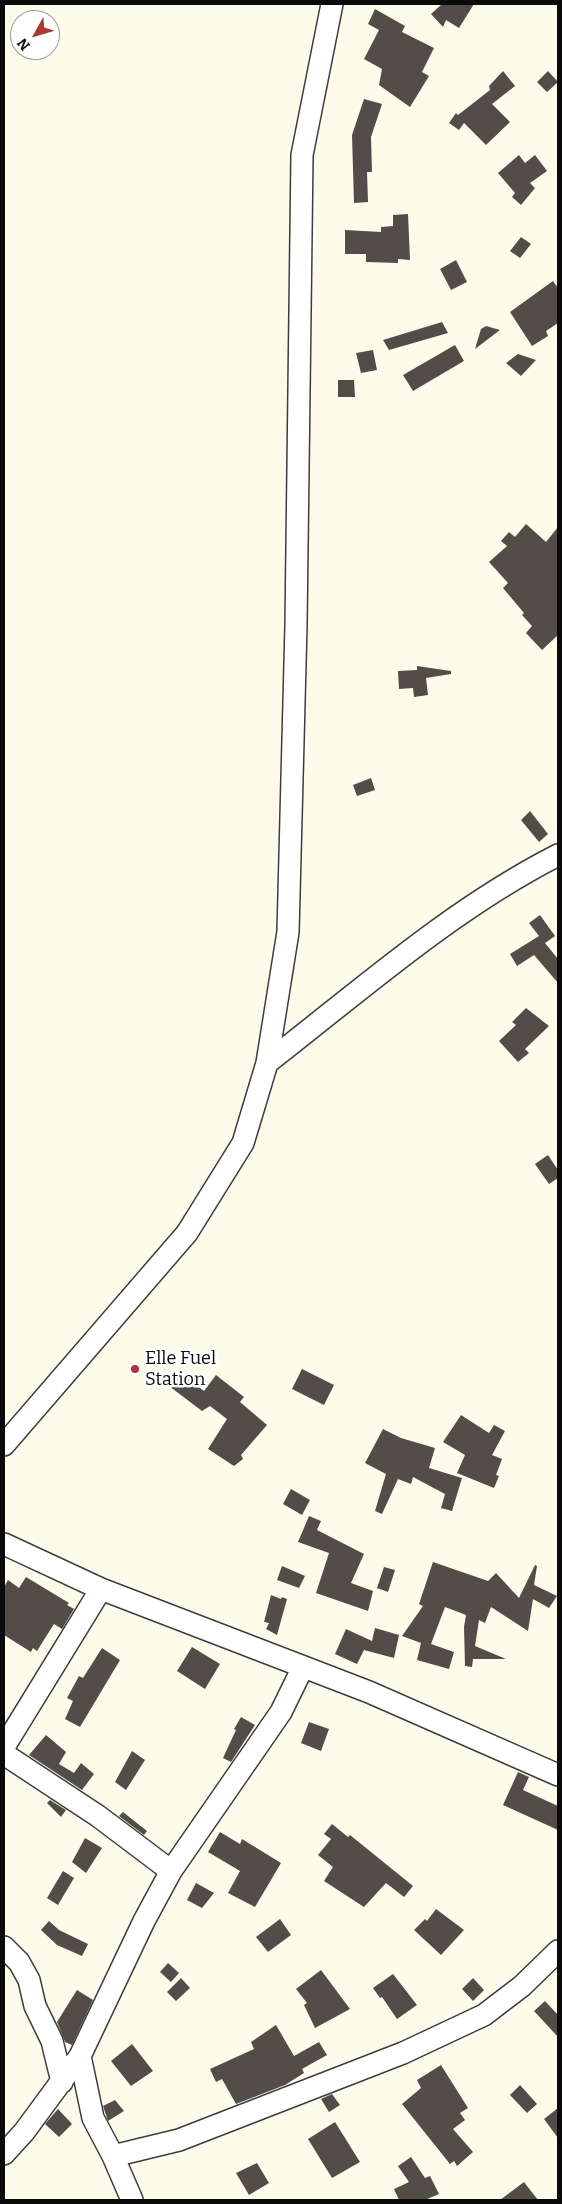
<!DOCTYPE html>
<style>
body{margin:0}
#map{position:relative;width:562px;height:2204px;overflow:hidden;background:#fdfbea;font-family:Bitter,serif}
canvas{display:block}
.frame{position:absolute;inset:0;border:5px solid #0a0a0a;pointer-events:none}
.north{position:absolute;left:10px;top:10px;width:50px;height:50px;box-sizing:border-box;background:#fff;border:1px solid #9d9d9d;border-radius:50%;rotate:231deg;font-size:14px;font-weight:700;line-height:20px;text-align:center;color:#0a0a0a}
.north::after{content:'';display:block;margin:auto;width:18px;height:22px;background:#ab3632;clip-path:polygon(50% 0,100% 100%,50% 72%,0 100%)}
</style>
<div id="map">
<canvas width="562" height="2204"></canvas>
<div class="frame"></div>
<div class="north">N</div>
</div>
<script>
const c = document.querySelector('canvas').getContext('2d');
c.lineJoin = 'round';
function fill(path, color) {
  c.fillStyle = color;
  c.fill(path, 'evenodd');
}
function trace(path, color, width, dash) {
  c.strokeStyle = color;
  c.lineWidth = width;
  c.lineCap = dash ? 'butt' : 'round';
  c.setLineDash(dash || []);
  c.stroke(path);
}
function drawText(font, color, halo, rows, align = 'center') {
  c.font = font + ' Bitter,serif';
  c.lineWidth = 5;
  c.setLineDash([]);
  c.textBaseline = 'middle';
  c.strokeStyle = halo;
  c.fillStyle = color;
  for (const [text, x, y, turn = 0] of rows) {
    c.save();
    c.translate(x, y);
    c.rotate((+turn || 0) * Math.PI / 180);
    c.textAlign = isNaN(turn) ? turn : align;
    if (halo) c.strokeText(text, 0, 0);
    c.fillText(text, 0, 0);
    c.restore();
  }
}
fill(new Path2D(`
 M442 4H474L459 28 446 20 443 27 431 14Z
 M375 9 405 26 402 32 434 48 422 72 429 76 410 107 379 85 382 69 364 59 379 30 368 24Z
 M503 71 515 86 492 104 510 122 486 145 464 123 459 130 449 123 456 113 458 115 490 90 489 86Z
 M548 71 558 82 547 92 537 82Z
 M364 99 382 104 371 137 372 172H367L368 202 354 203 352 135Z
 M519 155 525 163 535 155 547 171 530 183 535 188 521 205 512 197 515 193 498 173Z
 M408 214 410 260 398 259V263L366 262V254H345V230L381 232V227L393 226V215Z
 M521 237 531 244 520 258 510 251Z
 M456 260 467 282 451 290 440 269Z
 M553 281 558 288V323L546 331 548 336 532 346 510 312Z
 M442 322 448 333 389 350 383 340Z
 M486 326 500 330 475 349 481 329Z
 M455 345 464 361 413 391 403 375Z
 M373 350 377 370 361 373 356 353Z
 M518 354 536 360 521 376 506 363Z
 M338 380H354L355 397H338Z
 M526 524 546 542 558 527V635L542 650 526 633 532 626 522 615 524 613 503 588 508 583 489 562 507 546 501 541 509 532 515 537Z
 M417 666 451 671V674L426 678 428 695 414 697 413 688 399 689 398 671 417 670Z
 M371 778 375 790 357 796 353 785Z
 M530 811 548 834 539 842 521 820Z
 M540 915 555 936 545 943 558 959V983L534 955 517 966 510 954 539 936 529 923Z
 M526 1008 549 1026 525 1049 529 1053 518 1062 499 1041 516 1025 512 1022Z
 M548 1155 558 1170V1178L549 1184 535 1164Z
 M302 1369 334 1385 324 1405 292 1389Z
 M179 1372 204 1391 216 1375 244 1397 240 1402 267 1425 241 1455 243 1459 234 1466 208 1449 227 1419 210 1406 202 1411 169 1386Z
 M461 1415 489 1433 494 1425 505 1431 492 1455 502 1459 496 1475 499 1476 494 1488 457 1473 465 1455 443 1442Z
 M383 1429 401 1438 435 1448 429 1468 462 1478 452 1511 441 1508 445 1494 413 1477 411 1484 398 1479 382 1514 375 1511 386 1474 365 1463Z
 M291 1489 310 1500 302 1515 283 1504Z
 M309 1516 321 1521 317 1530 364 1554 351 1583 373 1591 368 1611 316 1593 329 1553 298 1542Z
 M433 1562 488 1581 496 1573 519 1598 535 1565 537 1566 534 1585 557 1596 549 1608 533 1599 528 1631 491 1607 485 1623 479 1620 475 1646 506 1659H473L472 1667 465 1666 464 1627 466 1615 445 1607 431 1644 454 1652 449 1669 417 1660 421 1643 402 1636 423 1606 419 1604Z
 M282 1566 305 1576 299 1588 277 1580Z
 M384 1567 395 1570 388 1592 377 1588Z
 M26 1577 69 1603 67 1605 74 1609 62 1629 54 1624 37 1651 33 1648 31 1652 4 1635V1587L8 1580 19 1588Z
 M271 1595 281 1599 282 1597 287 1599 277 1635 266 1629 269 1623 264 1622Z
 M375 1628 399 1635 394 1658 364 1650 357 1664 335 1654 346 1629 372 1641Z
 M192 1647 220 1664 205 1689 177 1671Z
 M102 1648 120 1660 80 1727 65 1719 73 1701 67 1698 79 1676 83 1678Z
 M241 1717 255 1725 231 1762 223 1758 236 1730 234 1729Z
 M309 1722 329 1729 321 1751 301 1743Z
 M46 1735 66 1752 59 1764 74 1773 81 1763 94 1774 82 1790 29 1755Z
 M132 1751 145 1760 126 1790 115 1782Z
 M518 1772 529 1777 523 1790 558 1806V1830L503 1805Z
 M50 1800 66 1810 61 1817 47 1803Z
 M123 1812 147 1831 144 1835 119 1816Z
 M332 1824 348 1837 350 1835 413 1886 404 1897 386 1883 364 1907 324 1881 333 1867 318 1855 331 1839 324 1834Z
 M220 1832 240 1844 242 1839 281 1863 255 1907 228 1893 240 1871 208 1852Z
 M85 1838 102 1848 86 1873 72 1862Z
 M63 1871 74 1878 58 1905 47 1898Z
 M196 1883 214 1893 202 1908 187 1900Z
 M436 1909 464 1930 441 1955 414 1930 425 1919 427 1921Z
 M280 1919 291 1935 268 1952 256 1937Z
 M49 1921 59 1930 88 1944 82 1956 57 1945 41 1930Z
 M168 1963 179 1973 171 1982 160 1972Z
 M321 1970 350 2009 315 2028 304 2005 307 2003 296 1989Z
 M393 1974 417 2005 397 2019 382 1997 380 1998 373 1988Z
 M181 1978 190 1988 176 2001 167 1992Z
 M473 1978 484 1990 473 2001 462 1989Z
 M77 1990 93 2000 72 2045 65 2042 57 2022Z
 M545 2001 558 2015V2037L534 2011Z
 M276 2025 294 2056 319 2042 327 2055 302 2069 304 2073 285 2085 236 2104 222 2079 216 2082 210 2069 254 2049 251 2042Z
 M132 2044 153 2071 131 2086 111 2061Z
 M441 2065 468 2108 460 2113 465 2120 453 2129 473 2152 457 2166 454 2161 450 2164 402 2104 421 2088 417 2080Z
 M520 2085 537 2104 527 2113 510 2095Z
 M332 2094 340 2105 329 2112 321 2099Z
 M115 2100 124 2111 108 2121 103 2106Z
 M558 2108V2138L544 2119Z
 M58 2109 72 2124 59 2137 45 2124Z
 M335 2122 360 2162 332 2178 308 2139Z
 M411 2157 425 2178 430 2176 439 2194 425 2200H399L394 2189 409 2182 398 2166Z
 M257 2163 269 2183 249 2195 236 2173Z
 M524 2182 538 2200H500Z`), '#524d48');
const minor = new Path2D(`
 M267 1063C361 990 452 909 558 855
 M4 1445 187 1233 243 1143 267 1063 288 932 296 625 302 155 332 4
 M4 1544 101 1589 369 1692 558 1775
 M4 1747 101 1589
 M4 1754 98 1816 171 1871
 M4 1947 19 1962 29 1980 35 2006 52 2041 62 2082
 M80 2056 93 2118 113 2156 179 2140 403 2053 484 2015 522 1986 558 1951
 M4 2154 24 2132 80 2056 144 1921 171 1871 281 1712 303 1667
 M113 2156 132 2200`);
trace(minor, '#3d3d3d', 24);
trace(minor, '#fff', 21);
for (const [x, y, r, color] of [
 [135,1369,5,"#ab3632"]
]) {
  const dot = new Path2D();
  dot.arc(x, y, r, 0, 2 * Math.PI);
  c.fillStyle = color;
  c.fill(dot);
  trace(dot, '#fff', 2);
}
drawText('18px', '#0a0a0a', '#fff', [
 ["Elle Fuel",145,1359],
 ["Station",145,1380]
], 'left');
</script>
